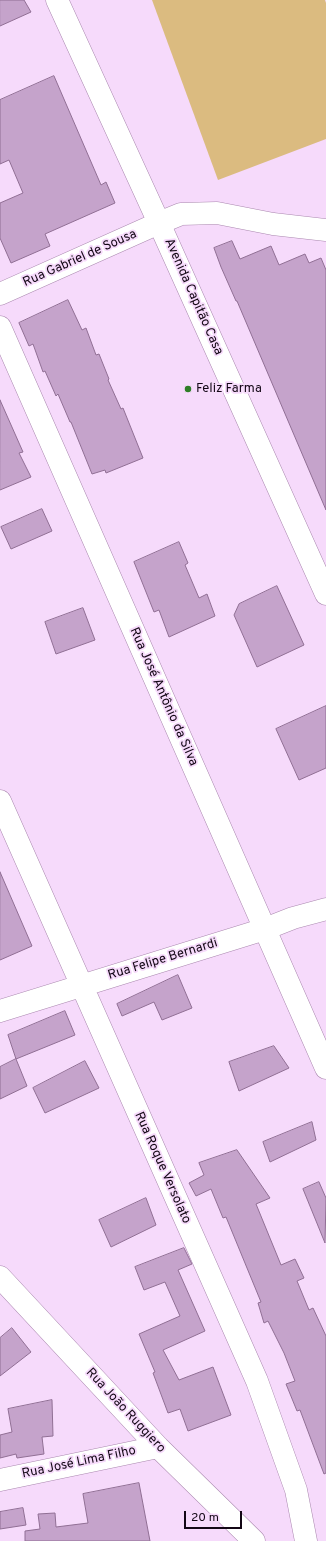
<!DOCTYPE html>
<meta charset="utf-8">
<style>
body{margin:0}
#map{position:relative;width:326px;height:1541px;overflow:hidden;background:#f6dafb;font-family:Overpass,sans-serif}
canvas{display:block}
.scale{position:absolute;left:184px;top:1511px;width:58px;height:18px;box-sizing:border-box;border:2px solid #130715;border-top:0;padding-left:5px;font-size:12px;line-height:14px;white-space:nowrap;color:#130715;-webkit-text-stroke:3px #f6dafb;paint-order:stroke}
</style>
<div id="map">
<canvas width="326" height="1541"></canvas>
<div class="scale">20 m</div>
</div>
<script>
const c = document.querySelector('canvas').getContext('2d');
c.lineJoin = 'round';
function fill(path, color) {
  c.fillStyle = color;
  c.fill(path, 'evenodd');
}
function trace(path, color, width, dash) {
  c.strokeStyle = color;
  c.lineWidth = width;
  c.lineCap = dash ? 'butt' : 'round';
  c.setLineDash(dash || []);
  c.stroke(path);
}
function drawText(font, color, halo, rows, align = 'center') {
  c.font = font + ' Overpass,sans-serif';
  c.lineWidth = 3.5;
  c.setLineDash([]);
  c.textBaseline = 'middle';
  c.strokeStyle = halo;
  c.fillStyle = color;
  for (const [text, x, y, turn = 0] of rows) {
    c.save();
    c.translate(x, y);
    c.rotate((+turn || 0) * Math.PI / 180);
    c.textAlign = isNaN(turn) ? turn : align;
    if (halo) c.strokeText(text, 0, 0);
    c.fillText(text, 0, 0);
    c.restore();
  }
}
fill(new Path2D(`
 M152 0H325L326 3V139L218 180Z`), '#dbbb80');
const building = new Path2D(`
 M0 0H24L31 12 0 26Z
 M54 76 101 185 106 182 115 203 45 234 50 246 11 263 0 238V203L23 193 9 160 0 164V100Z
 M232 241 240 259 271 246 279 265 305 254 309 263 321 258 326 270V510L237 301H236L221 267 214 248Z
 M68 300 82 330 86 328 96 355 99 354 109 379 108 380 121 409 123 408 143 458 106 473 105 470 92 474 71 422H70L58 394 56 396 45 371 43 372 33 344 29 346 19 323Z
 M0 400 23 452 19 453 31 477 0 490Z
 M42 509 52 531 11 549 1 527Z
 M179 542 188 563 185 565 199 598 207 594 215 616 169 637 159 610 154 612 134 562Z
 M277 586 304 645 257 667 234 615 239 604Z
 M83 608 95 640 56 654 45 622Z
 M326 706V768L299 780 276 729Z
 M0 872 32 946 0 960Z
 M178 975 192 1008 162 1020 154 1002 122 1016 117 1004Z
 M65 1011 75 1035 16 1059 8 1035Z
 M274 1046 289 1068 239 1091 229 1062Z
 M16 1059 27 1086 0 1099V1067Z
 M85 1061 99 1088 45 1113 33 1088Z
 M312 1122 316 1140 270 1162 263 1142Z
 M237 1150 270 1198 256 1204 281 1265 295 1259 304 1278 297 1281 309 1310 313 1308 326 1336V1473L324 1474 300 1410 297 1411 286 1384 295 1381 284 1353 268 1321 264 1323 258 1303 261 1302 226 1217 223 1218 211 1189 196 1196 189 1183 204 1175 199 1163Z
 M319 1182 326 1198 325 1243 303 1189Z
 M146 1198 156 1225 111 1247 99 1220Z
 M184 1248 192 1264 178 1270 205 1331 163 1350 179 1380 213 1367 231 1415 188 1431 180 1409 168 1413 153 1373 155 1372 139 1334 180 1316 165 1282 144 1290 135 1267Z
 M12 1328 31 1352 0 1376V1338Z
 M52 1400 53 1436 42 1437 44 1454 17 1458 16 1454 0 1458V1435L12 1432 8 1409Z
 M139 1483 150 1541H25V1531L40 1529 38 1514 55 1513 56 1527 88 1523 83 1494Z
 M23 1508 26 1525 0 1529V1512Z`);
fill(building, '#c5a3cb');
trace(building, '#906f94', 1);
const street = new Path2D(`
 M0 294 159 223
 M0 327 326 1068
 M0 801 257 1381 296 1490 306 1541
 M0 1011 265 929 293 918 326 909
 M0 1277 158 1447 254 1541
 M0 1480 158 1447`);
const secondary = new Path2D(`
 M159 223 326 594`);
const primary = new Path2D(`
 M57 0 159 223 181 214 217 213 273 224 326 230`);
trace(street, '#aa88af', 23);
trace(secondary, '#aa88af', 23);
trace(primary, '#aa88af', 23);
trace(street, '#fff', 22);
trace(secondary, '#fff', 22);
trace(primary, '#fff', 22);
for (const [x, y, r, color] of [
 [188,389,4,"#2e7d26"]
]) {
  const dot = new Path2D();
  dot.arc(x, y, r, 0, 2 * Math.PI);
  c.fillStyle = color;
  c.fill(dot);
  trace(dot, '#f6dafb', 1.5);
}
drawText('13px', '#130715', '#f6dafb', [
 ["Rua Gabriel de Sousa",80,259,-24],
 ["Avenida Capitão Casa",193,297,66],
 ["Rua José Antônio da Silva",163,697,66],
 ["Rua Felipe Bernardi",163,960,-17],
 ["Rua Roque Versolato",162,1168,66],
 ["Rua João Ruggiero",125,1411,47],
 ["Rua José Lima Filho",79,1463,-12]
]);
drawText('13px', '#130715', '#f6dafb', [
 ["Feliz Farma",196,389]
], 'left');
</script>
